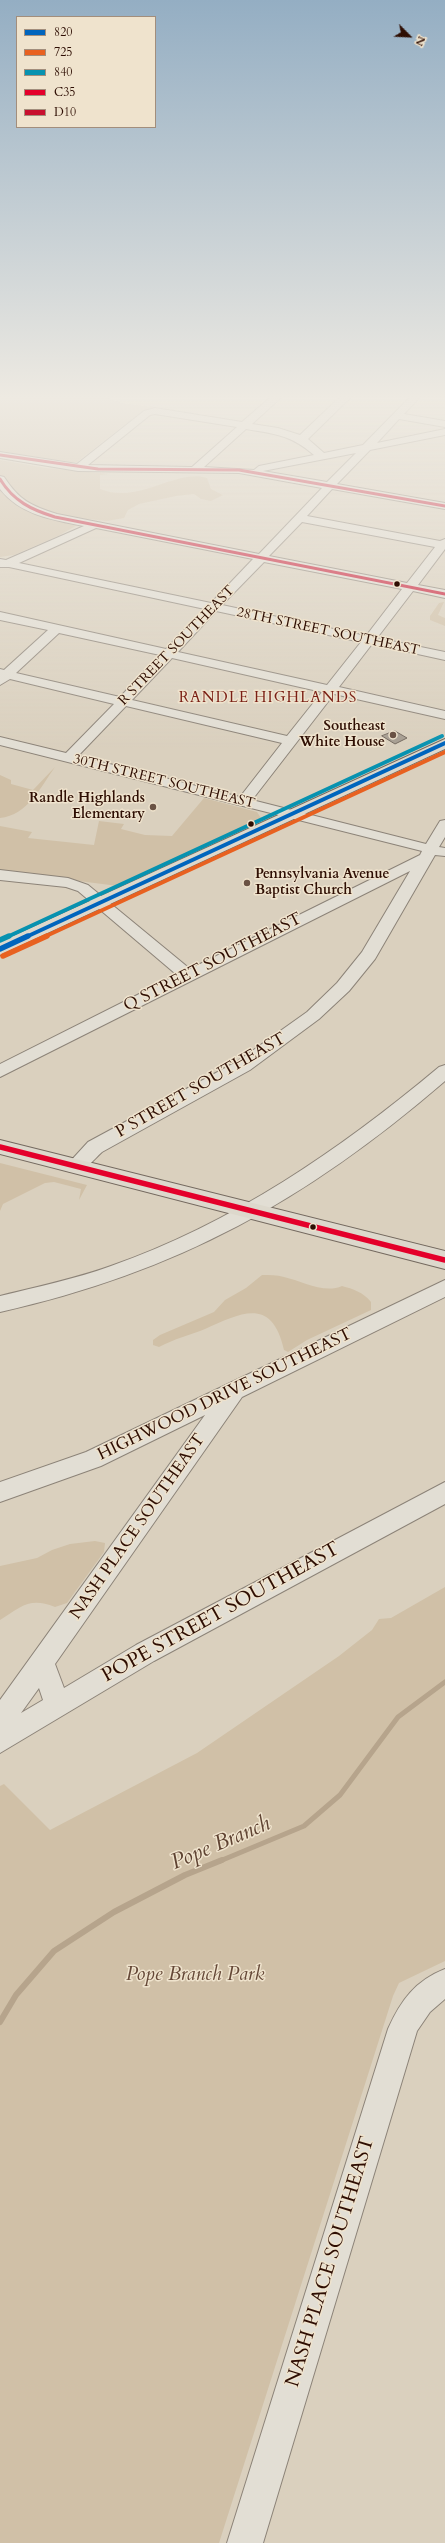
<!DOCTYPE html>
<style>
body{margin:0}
#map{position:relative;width:445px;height:2543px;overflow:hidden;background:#dad0be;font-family:Cardo,serif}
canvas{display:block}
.legend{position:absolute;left:16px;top:16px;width:140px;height:112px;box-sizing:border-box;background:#efe3cd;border:1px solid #a28e7c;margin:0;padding:5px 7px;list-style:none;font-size:12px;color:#2e0e03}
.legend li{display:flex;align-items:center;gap:8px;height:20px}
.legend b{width:20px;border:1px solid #a28e7c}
.north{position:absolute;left:389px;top:16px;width:40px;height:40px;-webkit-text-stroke:3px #efe3cd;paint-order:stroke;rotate:114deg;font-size:11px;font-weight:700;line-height:16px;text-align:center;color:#2e0e03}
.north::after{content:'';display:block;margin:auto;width:14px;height:18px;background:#2e0e03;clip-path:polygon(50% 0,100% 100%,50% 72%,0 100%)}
</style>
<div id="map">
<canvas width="445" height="2543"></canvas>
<ul class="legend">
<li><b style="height:5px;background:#0065bd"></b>820</li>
<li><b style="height:5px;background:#e86120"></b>725</li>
<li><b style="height:5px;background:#0792b0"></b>840</li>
<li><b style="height:5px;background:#e4002b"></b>C35</li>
<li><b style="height:5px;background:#c8102e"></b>D10</li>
</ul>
<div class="north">N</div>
</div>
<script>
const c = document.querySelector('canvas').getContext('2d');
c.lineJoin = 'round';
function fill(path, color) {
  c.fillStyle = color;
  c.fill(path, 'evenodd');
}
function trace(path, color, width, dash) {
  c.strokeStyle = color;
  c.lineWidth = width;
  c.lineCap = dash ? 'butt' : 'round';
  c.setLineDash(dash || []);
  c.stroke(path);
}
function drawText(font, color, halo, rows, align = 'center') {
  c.font = font + ' Cardo,serif';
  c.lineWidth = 3;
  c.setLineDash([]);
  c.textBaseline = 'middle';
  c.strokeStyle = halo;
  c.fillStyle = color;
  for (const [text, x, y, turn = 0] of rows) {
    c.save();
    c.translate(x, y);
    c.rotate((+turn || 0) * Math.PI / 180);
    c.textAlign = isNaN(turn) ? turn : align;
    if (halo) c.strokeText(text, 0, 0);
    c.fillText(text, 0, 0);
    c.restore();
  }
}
fill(new Path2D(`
 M0 394H96L122 403 161 408 143 411 77 462 72 463 0 451Z
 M0 460 46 468 109 474 100 475V489C139 505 176 468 207 478L211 489 223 495 211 501 201 499 194 494 176 496 139 504 128 510 124 518 107 521 88 519 58 536 14 555 0 557Z
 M444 602 438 615 445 618V626L430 620V616L439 603Z
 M55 767C40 788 28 815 0 818V775L11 780V784L33 790Z
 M204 798 257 812 261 818 118 886 0 871V826L32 832 28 838 94 845 99 821 124 824 121 829 145 835 172 836Z
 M0 1163 87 1185 79 1200 81 1189 54 1182 45 1183 3 1204 0 1211Z
 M262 1275C269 1275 277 1275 284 1277 302 1281 324 1294 342 1286 353 1289 363 1292 371 1302V1310L307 1340 288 1352 284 1350C272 1296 241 1313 205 1329 190 1335 174 1339 159 1347L153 1345V1340L160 1335 214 1312 225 1300 246 1288Z
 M95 1541 105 1543 104 1552 67 1603 55 1607C30 1597 22 1606 0 1620V1566L37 1558 52 1550 70 1544Z
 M445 1587V1961L399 1983 393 1996 219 2543H0V1786L4 1784 50 1830 197 1753 339 1656 372 1630 379 1619 391 1618Z`), '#d0c0a7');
trace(new Path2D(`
 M220 1861 304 1826 340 1795 398 1717 445 1682`), '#b6a48c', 5);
trace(new Path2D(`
 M0 2022 16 1995 54 1951 114 1912 185 1875 222 1860`), '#b6a48c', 6);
const building = new Path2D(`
 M395 731 407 738 395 744 382 736Z`);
fill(building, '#a79e92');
trace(building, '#74695f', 1);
const minor = new Path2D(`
 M274 394H285L252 424 278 428 300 435 343 394H354L308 439 324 453 363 445 413 394H423L404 414 445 421V427L399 419 377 443 445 429V435L370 450 337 484 445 503V509L332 489 307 516 440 541 445 539V549L418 585 445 590V598L413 591 377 638 445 652V660L372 644 339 687 445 711V719L334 694 252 800 426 844 440 821 445 820V837L439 847 445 848V856L435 855 375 959 349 991 319 1019 250 1070 102 1152C92 1161 83 1175 68 1171L66 1166 88 1142 238 1061 307 1012 337 983 362 952 410 871 0 1077V1064L177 975 78 891 66 887 0 880V870L68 878 88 885 190 969 420 855 422 851 0 745V737L66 753 114 704 10 679 0 685V669L4 670 48 630 0 620V612L166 649 205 609 9 567H0V559L6 560 84 526C53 520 20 515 0 489V476L4 477C19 500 31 506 57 514L259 554 322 488 239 473 78 471 0 458V452L77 464 144 411 155 408 242 422ZM155 414 237 427 192 467 88 465 150 415ZM246 429C276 434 291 435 314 455L259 466 254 470 204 467ZM356 453 327 482 263 471ZM302 522 435 547 407 583 269 556ZM96 528 253 559 211 603 19 563ZM264 562 402 589 366 636 222 605ZM216 611 361 642 327 685 178 652ZM59 633 160 655 120 697 16 673ZM172 658 322 692 287 736 132 700ZM126 706 282 743 240 797 78 756Z
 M445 1065V1081C307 1200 178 1272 0 1312V1296C37 1287 75 1279 111 1266 233 1223 340 1150 439 1067Z
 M445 1280V1297L242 1397 55 1664 64 1688 136 1645 445 1482V1504L154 1661 0 1753V1700L205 1415 101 1466 0 1502V1482L86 1452ZM39 1688 43 1700 21 1713Z
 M445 1969V1999L430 2012 417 2031 263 2543H227L388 2029C401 2000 415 1981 445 1969Z`);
const major = new Path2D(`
 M0 1140 445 1251V1269L0 1154Z`);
const highway = new Path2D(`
 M445 739V749L0 955V942Z`);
trace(minor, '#8c8378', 2);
trace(major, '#74695f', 2);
trace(highway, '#74695f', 2);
fill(minor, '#e2ded4');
fill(major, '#ddd8cc');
fill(highway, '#ddd8cc');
trace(new Path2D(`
 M26 937 445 743`), '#0065bd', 4);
trace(new Path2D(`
 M0 949 28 936`), '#0065bd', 5.5);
trace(new Path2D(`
 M44 937 445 752`), '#e86120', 4);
trace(new Path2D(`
 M3 956 47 936`), '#e86120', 5.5);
trace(new Path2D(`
 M7 937 442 736`), '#0792b0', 4);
trace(new Path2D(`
 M0 940 9 936`), '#0792b0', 5.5);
trace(new Path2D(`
 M0 1147 445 1260`), '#e4002b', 5.5);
trace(new Path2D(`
 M0 455 98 469 239 470 445 506
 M0 479C13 501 32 510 55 517L445 594`), '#c8102e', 3);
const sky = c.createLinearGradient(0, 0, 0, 750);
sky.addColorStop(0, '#94aec3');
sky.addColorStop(0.53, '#eeeae2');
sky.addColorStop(1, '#eeeae200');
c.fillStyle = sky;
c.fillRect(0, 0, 445, 750);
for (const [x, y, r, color] of [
 [397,584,3.5,"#2e0e03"],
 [393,735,4,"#6a5244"],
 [153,807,4,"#6a5244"],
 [251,824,3.5,"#2e0e03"],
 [247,883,4,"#6a5244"],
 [313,1227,3.5,"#2e0e03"]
]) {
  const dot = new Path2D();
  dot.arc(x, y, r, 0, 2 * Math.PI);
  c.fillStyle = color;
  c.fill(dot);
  trace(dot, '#efe3cd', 1.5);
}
drawText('14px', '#2e0e03', '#efe3cd', [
 ["28TH STREET SOUTHEAST",328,632,12],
 ["R STREET SOUTHEAST",177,646,-46],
 ["30TH STREET SOUTHEAST",164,782,14]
]);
drawText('bold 14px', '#2e0e03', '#efe3cd', [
 ["Southeast",385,727],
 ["White House",385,743],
 ["Randle Highlands",145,799],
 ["Elementary",145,815],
 ["Pennsylvania Avenue",255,875,"left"],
 ["Baptist Church",255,891,"left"]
], 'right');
c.letterSpacing = '1px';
drawText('15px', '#7a1f14', '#efe3cd', [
 ["RANDLE HIGHLANDS",268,699]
]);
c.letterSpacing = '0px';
drawText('17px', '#2e0e03', '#efe3cd', [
 ["Q STREET SOUTHEAST",213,963,-27],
 ["P STREET SOUTHEAST",201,1086,-30],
 ["HIGHWOOD DRIVE SOUTHEAST",225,1395,-26],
 ["NASH PLACE SOUTHEAST",138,1527,-55]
]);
drawText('20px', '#2e0e03', '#efe3cd', [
 ["POPE STREET SOUTHEAST",221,1613,-29],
 ["NASH PLACE SOUTHEAST",331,2262,-73]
]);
drawText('italic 20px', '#644736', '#efe3cd', [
 ["Pope Branch Park",195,1975]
]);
drawText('italic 22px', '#5e4231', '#efe3cd', [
 ["Pope Branch",221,1844,-23]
]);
</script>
